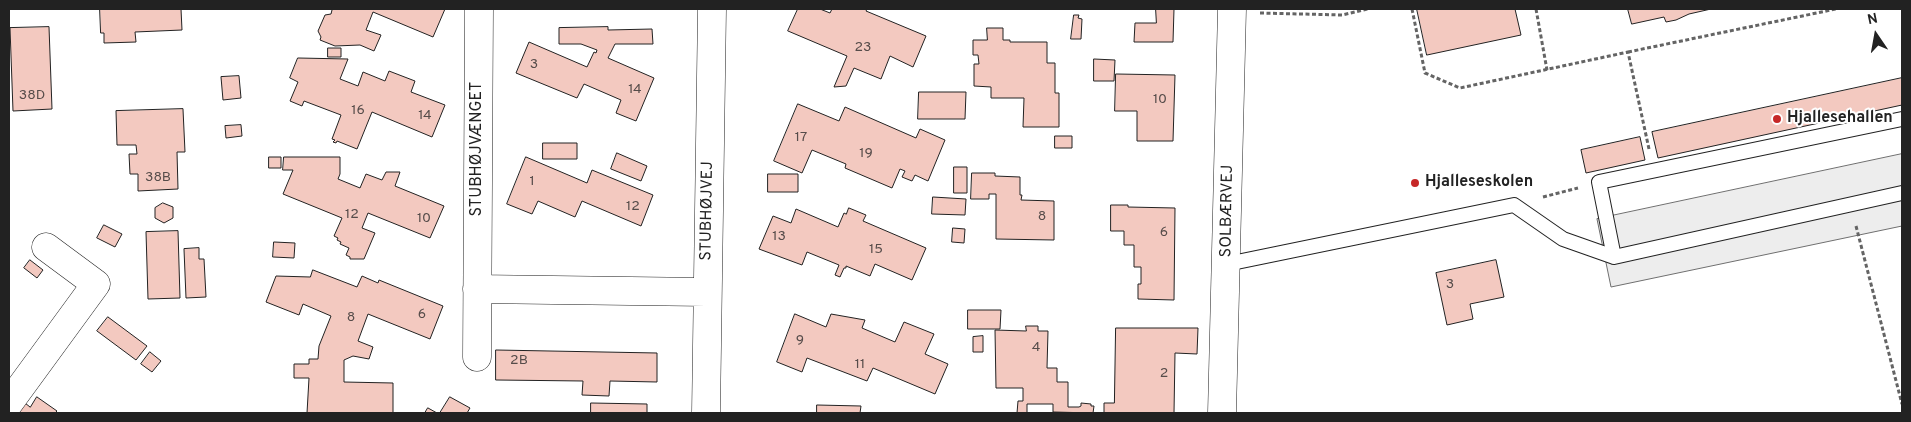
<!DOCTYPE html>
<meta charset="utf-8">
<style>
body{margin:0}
#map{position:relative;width:1911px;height:422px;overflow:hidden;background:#fff;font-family:Overpass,sans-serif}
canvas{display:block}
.frame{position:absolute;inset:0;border:10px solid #222;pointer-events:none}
.north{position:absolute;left:1851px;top:10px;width:50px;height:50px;-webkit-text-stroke:4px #fff;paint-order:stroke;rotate:348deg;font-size:14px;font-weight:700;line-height:20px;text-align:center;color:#222}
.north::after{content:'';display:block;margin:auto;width:18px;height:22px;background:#222;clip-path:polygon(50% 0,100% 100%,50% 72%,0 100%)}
</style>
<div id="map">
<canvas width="1911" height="422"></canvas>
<div class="frame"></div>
<div class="north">N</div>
</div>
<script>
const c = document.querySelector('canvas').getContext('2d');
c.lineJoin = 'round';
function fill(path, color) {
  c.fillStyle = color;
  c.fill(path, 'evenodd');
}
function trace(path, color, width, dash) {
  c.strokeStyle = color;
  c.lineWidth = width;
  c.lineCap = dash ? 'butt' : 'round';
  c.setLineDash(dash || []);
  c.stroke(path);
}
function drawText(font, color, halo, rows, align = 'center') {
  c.font = font + ' Overpass,sans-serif';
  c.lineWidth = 4;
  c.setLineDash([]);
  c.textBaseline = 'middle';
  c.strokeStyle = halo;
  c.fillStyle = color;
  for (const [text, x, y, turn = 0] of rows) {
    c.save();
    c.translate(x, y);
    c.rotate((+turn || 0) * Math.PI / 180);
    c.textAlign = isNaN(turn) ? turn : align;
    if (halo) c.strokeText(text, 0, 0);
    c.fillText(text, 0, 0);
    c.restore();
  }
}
const parking = new Path2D(`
 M1902 154V226L1611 287 1597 219Z`);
fill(parking, '#ededed');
trace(parking, '#6f6f6f', 1);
const building = new Path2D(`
 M100 9H181L182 30 135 32 136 42 104 43V33H101Z
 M328 9H445L433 37 373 12 366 30 381 35 374 51 360 45 335 46 320 40 321 37 318 31 325 15 331 14 332 10Z
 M798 9H820L830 13 832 9H867L866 11 926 36 913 67 890 56 881 79 854 68 846 86 834 87 847 56 788 31Z
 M1156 9H1174L1173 42H1134L1135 23H1156Z
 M1417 9H1515L1521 35 1427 55Z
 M1628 9H1711L1689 14 1676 20 1666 22 1664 17 1632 24Z
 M1074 15H1079L1078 18 1082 19 1081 39H1071Z
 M49 27 52 109 13 111 10 28Z
 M608 27V30L652 29 653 44H615L608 58 654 78 636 121 616 113 621 100 584 84 577 98 516 73 529 42 587 67 594 52 596 53 597 50 581 44H559V28Z
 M987 28H1003V40H1010V42H1047V63H1055V93H1059V127H1023L1024 98H991V87L974 86V64H979L978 55H973V40H987Z
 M328 48H341V57H328Z
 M298 58 348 59 340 79 358 86 363 72 385 81 389 71 415 81 411 92 445 105 432 137 372 112 357 149 337 141 336 143 333 142 335 140 332 139 341 115 304 101 302 106 290 101 298 82 290 78Z
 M1094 59 1115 60 1114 81H1094Z
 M1116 74 1175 75 1173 141H1137V111H1115Z
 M239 76 241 98 223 100 221 77Z
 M1902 78V105L1658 158 1652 132Z
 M919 92H966L965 119H918Z
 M798 104 839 121 845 107 916 138 920 129 945 140 928 181 915 175 912 181 902 177 905 171 900 169 892 188 845 168 846 164 812 150 802 173 774 161Z
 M183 109 185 152H177L178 189 138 191V174H130L129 154H137L136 145H117L116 111Z
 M241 125 242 136 226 138 225 126Z
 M1055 136H1072V148H1055Z
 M1640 137 1645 160 1586 173 1581 150Z
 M543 143H577V159H543Z
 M617 153 647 166 641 181 611 169Z
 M269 157H281V168H269Z
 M284 157H340V174L338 179 360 188 366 174 382 180 386 172H400L395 186 444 206 430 238 368 213 362 228 375 233 364 259H350V257L346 255 349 248 340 244 341 242 337 240 338 238 334 236 342 218 283 194 293 170H283Z
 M526 157 587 183 592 170 653 195 641 226 582 201 575 217 538 201 532 214 507 204Z
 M954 167H967V193H954Z
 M972 173H995V176L1020 177V195H1022L1021 200 1054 201V240L996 239V194H989V199H971Z
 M768 174H798V192H768Z
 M933 197 966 199 965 215 932 214Z
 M163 203 173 207V218L164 223 155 218V208Z
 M1111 205H1128V207L1175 208 1174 300 1138 299V284H1141V267H1134V245H1124V231H1111Z
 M849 208 866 215 863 221 926 248 912 280 875 264 870 276 846 266V268H844L840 277 835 275 839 265 807 252 802 265 759 249 773 216 791 223 796 209 838 227 844 213 846 214Z
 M104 225 122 234 115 247 97 238Z
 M953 228 965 229 964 243 952 242Z
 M178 231 180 298 148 299 146 232Z
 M274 242 295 243 294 258 273 257Z
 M199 248V259H204L206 297 186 298 184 249Z
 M30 260 43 270 37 278 24 268Z
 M1496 260 1504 297 1470 304 1473 319 1447 325 1436 273Z
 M313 270 357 287 362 276 378 283 379 280 443 306 430 339 368 314 358 341 373 347 369 359 353 356 344 360V382L393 383V413H307L309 378H294V364H309V359H318L319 346 331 316 303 304 299 315 266 302 276 276 310 277Z
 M968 310H1001L1000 329H968Z
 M795 314 826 327 831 314 865 320 862 328 895 342 904 322 934 334 925 354 948 364 935 394 873 368 867 381 807 358 802 372 777 362Z
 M108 317 147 346 136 360 97 331Z
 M1026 326H1038V331H1048L1047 368H1057V382H1068V407H1079L1081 406V403L1091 404V406H1094L1093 413 1053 412V404H1027V413H1017L1018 401H1023V388H996L995 330 1026 331Z
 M1116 328H1198L1197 354 1175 353 1174 413H1104V403H1114Z
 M983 336V352H973V337Z
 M496 350 657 353V382L610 381 609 396 582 395 583 381 496 380Z
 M150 352 161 361 152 372 141 364Z
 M37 397 57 411 55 413H18L25 403 30 407Z
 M450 397 470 408 467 413H440Z
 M591 403 647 404V413H591Z
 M817 405 861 406 860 413H817Z
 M428 408 437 413H425Z`);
fill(building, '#f3c9c0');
trace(building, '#222', 1);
const lane = new Path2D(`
 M1614 257 1599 182 1902 119
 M1227 264 1514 205 1563 239 1614 257 1902 193`);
const street = new Path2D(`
 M477 289 706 292
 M477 357 479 9
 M9 403 96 284 46 247
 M706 413 712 9
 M1222 413 1232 9`);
trace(lane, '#222', 16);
trace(street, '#222', 29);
trace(new Path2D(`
 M1412 9 1425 73 1460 88 1628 52 1649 149
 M1536 9 1547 70
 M1260 13 1342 15 1368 9
 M1628 52 1836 9
 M1543 197 1578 188
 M1856 226 1902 404`), '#646464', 3, [4, 2.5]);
trace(lane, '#fff', 14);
trace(street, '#fff', 28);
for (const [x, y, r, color] of [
 [1777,119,5,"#c62828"],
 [1415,183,5,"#c62828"]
]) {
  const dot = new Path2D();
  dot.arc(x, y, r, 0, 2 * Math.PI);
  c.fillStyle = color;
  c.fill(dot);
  trace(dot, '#fff', 2);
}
drawText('14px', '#564c4a', null, [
 ["23",863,48],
 ["3",534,65],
 ["14",635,90],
 ["38D",32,96],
 ["10",1160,100],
 ["16",358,111],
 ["14",425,116],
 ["17",801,138],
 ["19",866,154],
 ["38B",158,178],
 ["1",532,182],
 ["12",633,207],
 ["12",352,215],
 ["8",1042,217],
 ["10",424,219],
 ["6",1164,233],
 ["13",779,237],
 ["15",876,250],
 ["3",1450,285],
 ["6",422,315],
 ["8",351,318],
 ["9",800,341],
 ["4",1036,348],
 ["2B",519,361],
 ["11",860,365],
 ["2",1164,374]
]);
drawText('bold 16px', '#222', '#fff', [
 ["Hjallesehallen",1787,119],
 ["Hjalleseskolen",1425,183]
], 'left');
drawText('16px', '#222', '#fff', [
 ["STUBHØJVÆNGET",478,149,-90],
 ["STUBHØJVEJ",708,211,-89],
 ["SOLBÆRVEJ",1228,211,-89]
]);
</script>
